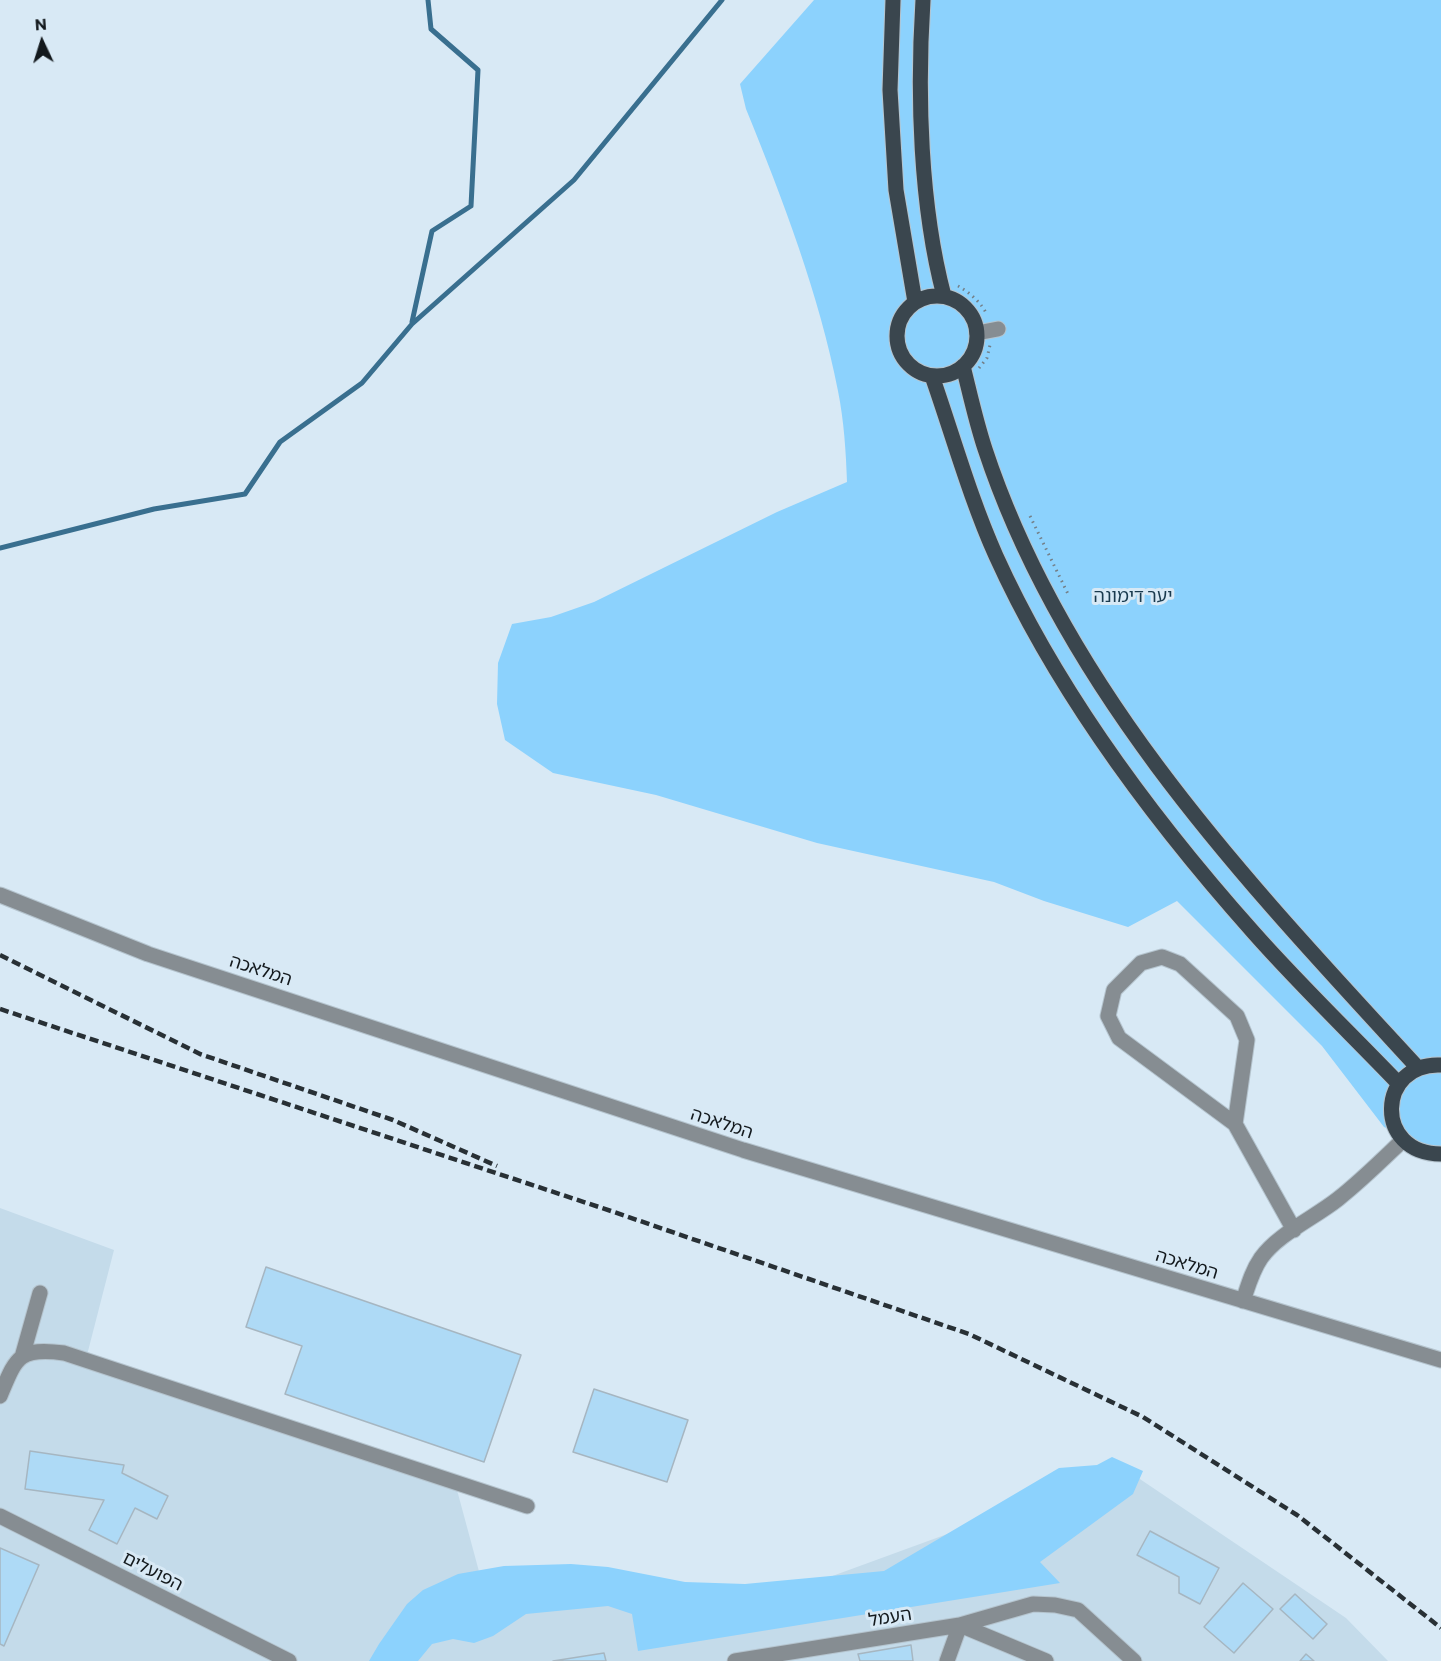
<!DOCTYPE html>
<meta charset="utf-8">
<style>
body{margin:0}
#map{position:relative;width:1441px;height:1661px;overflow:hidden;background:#d8e9f5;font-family:Commissioner,sans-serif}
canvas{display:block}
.north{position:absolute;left:12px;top:12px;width:60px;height:60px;-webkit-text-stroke:4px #d8e9f5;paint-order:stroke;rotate:356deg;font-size:16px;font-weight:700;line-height:24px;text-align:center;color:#13191d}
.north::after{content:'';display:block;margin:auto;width:21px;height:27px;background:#13191d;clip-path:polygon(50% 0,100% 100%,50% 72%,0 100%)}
</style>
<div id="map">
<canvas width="1441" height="1661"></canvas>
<div class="north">N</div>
</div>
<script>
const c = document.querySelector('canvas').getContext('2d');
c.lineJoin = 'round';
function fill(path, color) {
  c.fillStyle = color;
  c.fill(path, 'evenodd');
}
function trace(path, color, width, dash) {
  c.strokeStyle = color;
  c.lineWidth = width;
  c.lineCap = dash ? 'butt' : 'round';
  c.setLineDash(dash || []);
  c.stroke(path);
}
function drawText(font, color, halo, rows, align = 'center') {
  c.font = font + ' Commissioner,"Noto Sans Hebrew",sans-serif';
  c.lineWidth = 6;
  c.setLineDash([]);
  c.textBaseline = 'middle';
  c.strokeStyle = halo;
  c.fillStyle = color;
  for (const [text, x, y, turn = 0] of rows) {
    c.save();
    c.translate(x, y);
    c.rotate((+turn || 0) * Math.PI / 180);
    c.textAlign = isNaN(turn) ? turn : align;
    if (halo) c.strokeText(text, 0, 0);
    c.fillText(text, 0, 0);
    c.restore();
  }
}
fill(new Path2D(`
 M0 1208 114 1250 86 1359 457 1490 484 1590 764 1601 1125 1469 1346 1618 1388 1661H0Z`), '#c4dbea');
fill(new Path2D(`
 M814 0H1441V1151L1384 1127 1322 1046 1177 901 1128 927 1044 901 994 882 817 843 656 795 553 773 505 740 497 704 498 663 512 624 551 617 594 602 777 512 847 482C846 452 844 421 838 391 819 294 783 200 746 109L740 84Z
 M1112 1457 1143 1471 1133 1494 1040 1562 1060 1583 638 1651 632 1614 608 1606 526 1614 493 1636 474 1643 453 1639 432 1644 418 1661H369L379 1644 407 1604 423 1590 458 1574 504 1566 571 1564 608 1567 685 1582 745 1584 884 1571 1059 1468 1097 1465Z`), '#8cd2fd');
trace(new Path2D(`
 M412 322 432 231 471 206 478 70 431 29 428 0
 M0 548 154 509 245 494 280 442 362 383 412 324 574 180 722 0`), '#396f8f', 5);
const building = new Path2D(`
 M266 1267 521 1355 484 1462 285 1394 302 1346 246 1327Z
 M594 1389 688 1420 667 1482 573 1452Z
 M30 1451 124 1465 122 1473 168 1496 157 1519 135 1508 117 1544 89 1530 104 1500 25 1489Z
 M1150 1531 1219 1568 1200 1604 1179 1593V1577L1137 1555Z
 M0 1548 39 1565 4 1646 0 1644Z
 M1243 1583 1273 1609 1234 1653 1204 1627Z
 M1295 1594 1327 1624 1313 1639 1280 1609Z
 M911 1645 913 1661H860L858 1654Z
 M604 1653 606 1661H553Z
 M1306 1654 1314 1661H1300Z`);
fill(building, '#aedaf6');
trace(building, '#a6b6c1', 1.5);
const minor = new Path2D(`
 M977 333 998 329
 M0 895 148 954 743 1150 1441 1360
 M1235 1124 1247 1040 1237 1016 1180 964 1162 957 1141 963 1114 990 1108 1016 1119 1038 1235 1124 1294 1230
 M1243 1301C1248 1286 1252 1271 1261 1258 1278 1234 1314 1218 1338 1199 1361 1181 1382 1160 1403 1140
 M22 1357 40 1293
 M0 1396C16 1358 18 1347 64 1353L527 1506
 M0 1516 289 1661
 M735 1661 960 1625 1046 1661
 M947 1661 960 1625 1033 1604 1055 1605 1078 1610 1134 1661`);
const major = new Path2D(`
 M893 0 890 90 896 190 915 302
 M923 0C917 94 920 205 944 296
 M897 336a40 40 0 1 1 80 0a40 40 0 1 1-80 0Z
 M963 366C970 394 976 422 985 449 1065 692 1249 884 1418 1068
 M932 376C953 436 970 498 996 556 1057 691 1156 823 1254 933 1300 985 1351 1034 1399 1084
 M1441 1065C1377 1062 1373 1154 1441 1154`);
trace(minor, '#b5c4ce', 17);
trace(major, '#b5c4ce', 17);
trace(new Path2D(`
 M958 286C969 292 982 303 987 315
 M979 368 987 358 990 345
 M1030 516 1068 594`), '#747f87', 3, [1.5, 4.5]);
trace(minor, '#868d92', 15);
trace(major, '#3a464e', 15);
trace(new Path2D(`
 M0 955 200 1054 393 1120 497 1166
 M0 1009 611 1211 969 1334 1143 1417 1297 1515 1441 1628`), '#283035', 4.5, [9, 4.5]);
drawText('18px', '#193a4e', '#d8e9f5', [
 ["יער דימונה",1133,596]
]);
drawText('18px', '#13191d', '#d8e9f5', [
 ["המלאכה",261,970,18],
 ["המלאכה",722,1123,18],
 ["המלאכה",1187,1264,17],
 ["הפועלים",153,1571,27],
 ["העמל",890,1617,-9]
]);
</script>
